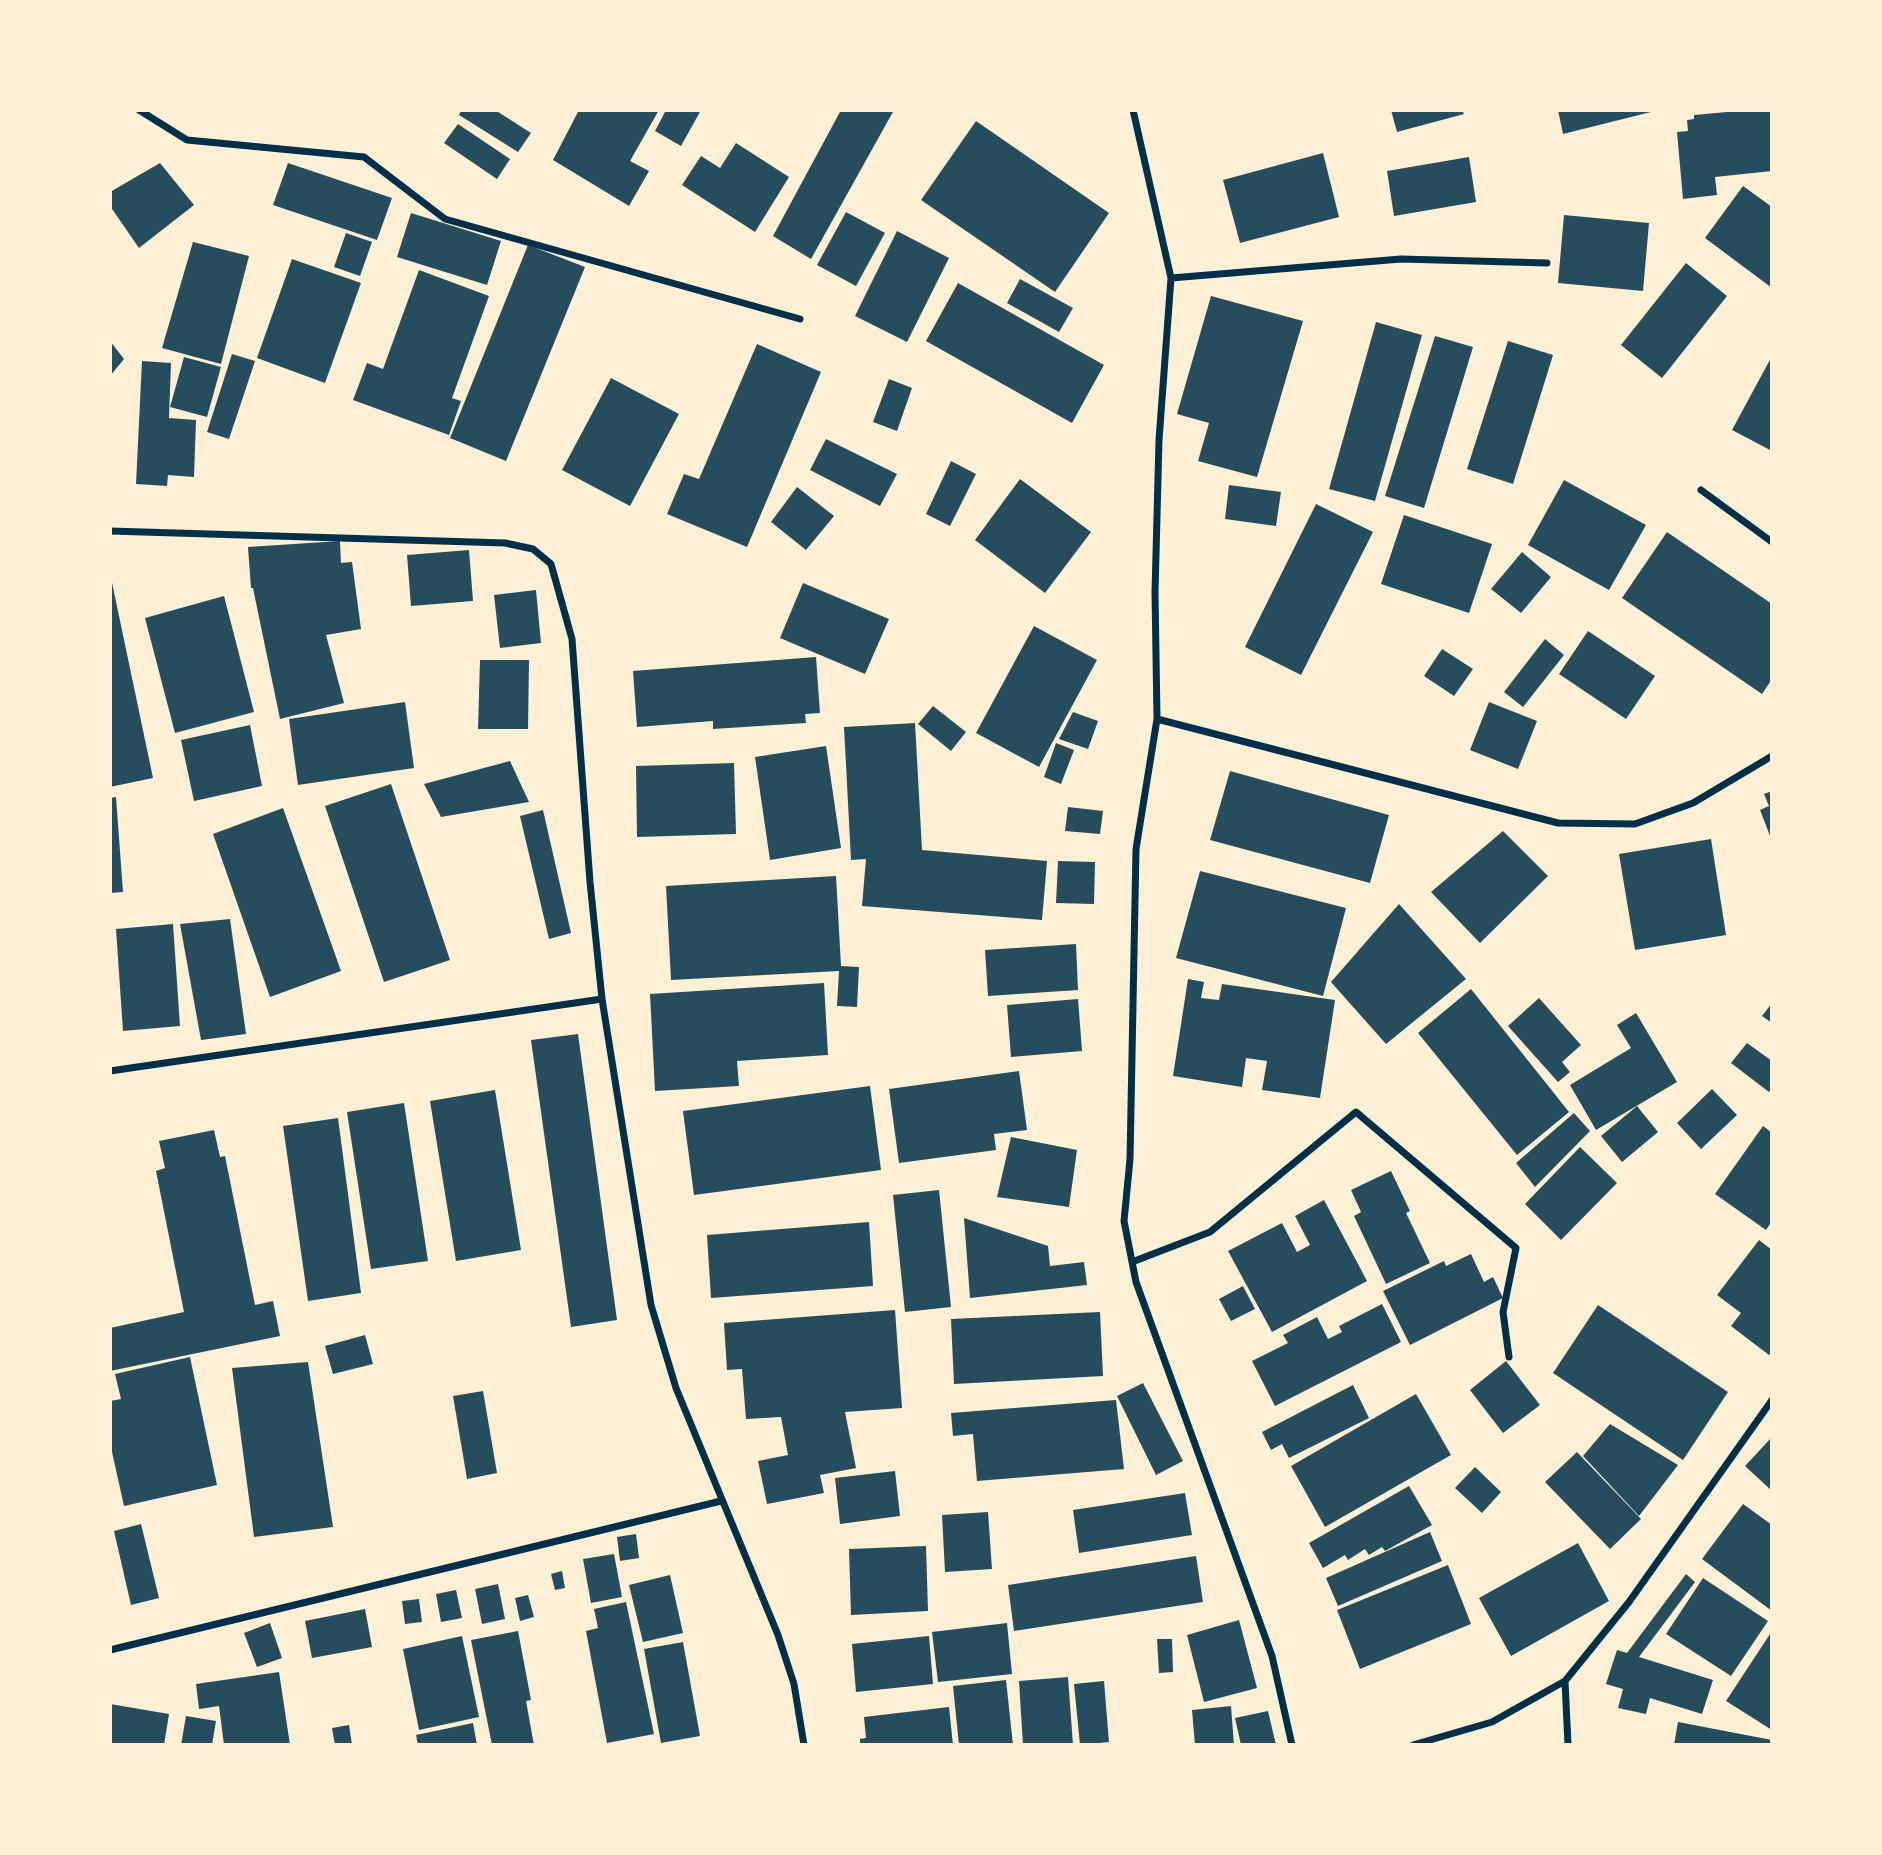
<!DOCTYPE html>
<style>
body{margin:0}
#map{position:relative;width:1882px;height:1855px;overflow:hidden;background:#fdf0d5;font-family:"Exo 2",sans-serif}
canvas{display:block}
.frame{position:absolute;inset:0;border:112px solid #fdf0d5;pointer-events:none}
</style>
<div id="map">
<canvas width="1882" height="1855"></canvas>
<div class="frame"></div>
</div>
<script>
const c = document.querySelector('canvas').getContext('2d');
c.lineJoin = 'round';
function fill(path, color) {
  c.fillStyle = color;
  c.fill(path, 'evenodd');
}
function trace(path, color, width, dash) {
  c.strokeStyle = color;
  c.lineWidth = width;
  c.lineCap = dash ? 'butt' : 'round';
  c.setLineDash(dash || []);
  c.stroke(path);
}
fill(new Path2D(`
 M461 110H495L531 133 518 152 459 115Z
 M579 110H659L630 161 649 171 629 206 553 160Z
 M666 110H701L681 146 655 131Z
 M841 110H894L811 259 773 236Z
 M1391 110H1462L1464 114 1397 132Z
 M1558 110H1655V111L1563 134Z
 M1749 110H1772V171L1715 177 1717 195 1683 199 1677 132 1688 131 1687 120 1694 119V115Z
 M976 121 1109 213 1055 292 921 200Z
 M458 124 510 159 497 179 444 143Z
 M736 143 789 177 755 232 682 185 701 156 720 168Z
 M1323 153 1339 217 1240 243 1223 180Z
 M1469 157 1476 202 1394 216 1387 171Z
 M160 163 194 205 139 248 110 206V192Z
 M288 163 392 198 377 240 273 205Z
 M1743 186 1772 207V288L1705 238Z
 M846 212 885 233 856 286 817 265Z
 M411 213 501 241 487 285 397 257Z
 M1564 215 1649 223 1643 291 1558 283Z
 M897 231 949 258 907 342 855 316Z
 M346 233 372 242 360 276 334 267Z
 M193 242 249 256 221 364 162 348Z
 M528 245 585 267 506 461 450 438Z
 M292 259 361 283 325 383 257 358Z
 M1686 263 1727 296 1662 378 1621 345Z
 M419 270 489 296 452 398 461 401 449 435 353 400 367 363 383 369Z
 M1020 279 1073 308 1059 332 1007 303Z
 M958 283 1104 365 1072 423 926 341Z
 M1211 296 1303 321 1257 477 1198 461 1209 423 1177 414Z
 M1376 322 1422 335 1375 501 1329 489Z
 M1435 336 1473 347 1424 508 1385 496Z
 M110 341 124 359 110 376Z
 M1508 341 1553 355 1513 484 1467 469Z
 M757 344 821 372 747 547 667 514 684 474 699 479Z
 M232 354 255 361 229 439 207 432Z
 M1772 356V451L1732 430Z
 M184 357 221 367 207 417 170 407Z
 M142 361 171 363 169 418 196 420 194 477 168 475 167 486 136 484Z
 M611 378 679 414 630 506 562 470Z
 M889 379 912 388 897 431 873 422Z
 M826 439 897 474 880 506 810 470Z
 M951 461 976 474 950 526 926 514Z
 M1020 479 1091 532 1045 593 975 540Z
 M1564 480 1646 525 1609 590 1528 545Z
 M1229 485 1281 492 1276 526 1225 519Z
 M797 487 834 516 806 550 771 522Z
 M1316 504 1373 532 1301 675 1245 647Z
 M1404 515 1492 544 1469 613 1381 584Z
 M1667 532 1772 604V679L1762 694 1622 598Z
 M340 541 341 563 352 562 361 629 326 635 344 703 280 719 253 588H251L248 547Z
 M469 550 473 601 411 606 407 555Z
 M1522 552 1551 577 1521 613 1491 589Z
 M110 573 153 778 110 787Z
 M803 583 889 619 865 674 780 638Z
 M536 590 541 643 500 648 494 595Z
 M224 596 254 712 175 733 145 618Z
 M1034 626 1097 660 1039 767 976 733Z
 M1588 631 1655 676 1626 719 1559 674Z
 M1545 639 1564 655 1523 707 1504 692Z
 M1442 649 1473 669 1454 696 1424 676Z
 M816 657 820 713 805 714 806 723 713 729V721L637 727 633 671Z
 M480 660H529L528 729H478Z
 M405 702 414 768 298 785 289 719Z
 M1489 702 1537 721 1518 769 1470 750Z
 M933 706 966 732 951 751 918 724Z
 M1073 712 1098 721 1088 749 1059 739Z
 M915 723 922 850 1047 861 1042 920 862 906 866 859 851 860 844 727Z
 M250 725 262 786 194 801 181 740Z
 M1056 743 1074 750 1061 784 1044 777Z
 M826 746 841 848 770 860 755 757Z
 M510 761 529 802 441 817 424 784Z
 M734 763 736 834 637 837 636 766Z
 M1230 771 1389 815 1370 883 1210 840Z
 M391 784 450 960 384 982 325 806Z
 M1772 791V841L1760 810 1769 806 1764 794Z
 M116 797 123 892 110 893V798Z
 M1068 807 1103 811 1100 834 1065 831Z
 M283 808 341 971 270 997 213 834Z
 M543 810 571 933 549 939 520 816Z
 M1503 831 1548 876 1480 943 1431 892Z
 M1711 839 1726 935 1635 950 1619 854Z
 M1058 861 1095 862 1094 904 1056 903Z
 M1200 871 1346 908 1323 996 1176 958Z
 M836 876 841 966 859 967 857 1007 837 1006 839 971 671 980 666 886Z
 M1399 904 1466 979 1386 1044 1331 982Z
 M230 919 246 1034 201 1040 180 924Z
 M173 924 180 1026 123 1031 116 929Z
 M1076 944 1078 990 988 996 985 950Z
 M1188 979 1204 982 1201 998 1219 1000 1222 984 1335 1000 1320 1098 1262 1090 1267 1061 1246 1058 1242 1087 1173 1076Z
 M824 983 828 1055 737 1061 739 1086 655 1091 650 994Z
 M1471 989 1569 1112 1517 1155 1418 1033Z
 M1539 998 1581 1045 1562 1062 1570 1072 1558 1082 1508 1026Z
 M1078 999 1082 1051 1011 1057 1007 1005Z
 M1772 1003V1023L1762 1016Z
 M1636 1013 1677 1082 1596 1130 1570 1085 1631 1048 1617 1025Z
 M578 1034 617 1320 571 1327 531 1040Z
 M1747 1043 1772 1061V1088L1769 1092 1731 1063Z
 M1019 1071 1027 1130 994 1134 996 1150 899 1163 889 1089Z
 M870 1086 881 1170 694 1195 683 1111Z
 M1712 1089 1737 1115 1701 1149 1677 1123Z
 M495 1090 521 1250 456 1261 430 1101Z
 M404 1103 428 1261 371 1269 347 1112Z
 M1637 1106 1658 1132 1622 1162 1601 1136Z
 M1574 1113 1590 1131 1535 1187 1516 1163Z
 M338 1118 361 1293 308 1301 283 1126Z
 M1763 1126 1772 1133V1221L1766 1230 1715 1194Z
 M214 1130 220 1157 225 1156 255 1305 273 1301 280 1336 110 1371V1328L184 1312 156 1171 165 1168 159 1141Z
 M1011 1137 1077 1150 1069 1207 997 1197Z
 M1580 1147 1617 1183 1561 1240 1525 1204Z
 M1391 1171 1410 1211 1406 1213 1430 1263 1386 1284 1354 1216 1361 1212 1351 1190Z
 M939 1190 951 1307 905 1312 893 1195Z
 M1324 1200 1367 1281 1272 1332 1228 1251 1282 1223 1297 1252 1310 1245 1295 1216Z
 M964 1218 1048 1246 1050 1266 1084 1262 1087 1285 970 1298Z
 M869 1222 873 1286 711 1298 707 1235Z
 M1759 1240 1772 1250V1351L1769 1355 1731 1326 1741 1313 1717 1295Z
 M1471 1254 1484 1282 1493 1277 1503 1298 1410 1345 1383 1291 1444 1261 1446 1266Z
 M1243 1286 1255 1309 1231 1321 1219 1299Z
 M1382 1304 1401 1342 1275 1406 1252 1361 1288 1343 1283 1335 1317 1317 1328 1339 1342 1332 1339 1326Z
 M1598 1305 1728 1392 1683 1460 1553 1373Z
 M895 1310 902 1408 845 1412 856 1468 820 1475 824 1493 767 1504 758 1461 788 1455 781 1417 746 1419 742 1369 727 1370 724 1323Z
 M1100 1312 1103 1376 954 1384 951 1319Z
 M365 1335 373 1364 333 1374 325 1346Z
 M190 1357 217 1485 124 1506 110 1443V1401L121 1399 115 1374Z
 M1506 1361 1540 1405 1503 1433 1470 1390Z
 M308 1362 333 1527 254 1537 232 1368Z
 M1143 1383 1183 1461 1156 1475 1117 1396Z
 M1353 1385 1369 1418 1289 1458 1282 1444 1271 1450 1262 1432Z
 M483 1391 497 1473 467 1479 453 1396Z
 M1416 1394 1451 1455 1325 1527 1291 1466Z
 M1116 1400 1124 1469 977 1481 973 1434 953 1436 951 1413Z
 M1610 1424 1678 1465 1639 1516 1583 1456Z
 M1772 1437V1491L1745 1466Z
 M1577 1452 1641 1519 1610 1549 1545 1482Z
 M1475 1467 1501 1492 1482 1513 1455 1488Z
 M895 1471 900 1516 840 1524 835 1478Z
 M1409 1486 1432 1525 1385 1551 1382 1547 1369 1555 1365 1549 1348 1560 1345 1555 1323 1568 1309 1543Z
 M1185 1493 1192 1535 1079 1553 1073 1510Z
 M1743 1504 1772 1525V1611L1702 1559Z
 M988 1512 992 1569 945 1572 942 1515Z
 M141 1524 159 1598 131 1605 114 1531Z
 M1430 1532 1442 1561 1338 1606 1326 1578Z
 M636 1534 639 1558 620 1561 617 1537Z
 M1578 1543 1609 1601 1511 1656 1479 1598Z
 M926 1546 928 1611 851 1615 849 1549Z
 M614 1554 622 1597 591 1603 583 1559Z
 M1196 1556 1203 1602 1014 1631 1008 1585Z
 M1448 1565 1471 1624 1360 1669 1337 1610Z
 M562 1571 565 1588 555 1590 551 1574Z
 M1686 1574 1695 1582 1639 1657 1713 1680 1702 1714 1650 1698 1646 1714 1618 1708 1623 1689 1606 1684 1617 1650 1627 1653Z
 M670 1575 683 1633 643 1642 629 1585Z
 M1703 1578 1768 1621 1731 1676 1666 1634Z
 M498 1584 505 1619 482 1624 475 1589Z
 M456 1590 462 1618 441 1622 436 1594Z
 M528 1595 534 1617 520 1621 515 1598Z
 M419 1599 422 1622 405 1624 402 1601Z
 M626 1602 654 1734 607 1743 586 1631 598 1628 594 1609Z
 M365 1609 372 1647 312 1658 305 1621Z
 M1239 1620 1257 1688 1204 1702 1187 1635Z
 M270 1623 282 1658 257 1667 244 1633Z
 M1007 1623 1012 1674 938 1682 932 1632Z
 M518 1631 531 1700 526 1701 534 1745H492L471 1640Z
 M1772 1631V1730L1726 1701Z
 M462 1636 479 1717 419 1730 403 1649Z
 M929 1636 933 1684 856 1692 852 1644Z
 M1157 1639H1172L1173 1672 1159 1673Z
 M683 1642 700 1736 661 1743 644 1649Z
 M279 1672 290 1745H224L219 1706 199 1709 196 1684Z
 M1068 1677 1073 1745H1023L1019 1681Z
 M1006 1680 1013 1745H959L953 1686Z
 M1104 1681 1109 1742 1080 1745 1074 1684Z
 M110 1704 169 1714 164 1745H110Z
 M1231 1706 1234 1745H1195L1192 1710Z
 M949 1707 953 1745H860V1739L866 1738 864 1717Z
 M1268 1711 1276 1745H1241L1235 1718Z
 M186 1716 216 1721 212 1745H181Z
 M1678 1722 1772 1740V1745H1674Z
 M473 1723 477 1745H418L416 1735Z
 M349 1725 352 1745H335L332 1728Z`), '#264d5e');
trace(new Path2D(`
 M139 110 187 140 364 157 445 219 800 319
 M1133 110 1171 278 1159 440 1155 592 1157 719 1136 849 1130 1159 1124 1221 1136 1282 1272 1656 1292 1745
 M1171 278 1401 259 1547 263
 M1701 490 1772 542
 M110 531 505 543 533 549 551 564 572 639 590 882 602 999 651 1305 676 1388 778 1635 794 1684 804 1745
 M1157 719 1558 823 1635 824 1693 803 1772 756
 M110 1071 602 999
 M1132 1262 1210 1232 1356 1112 1516 1248 1503 1312 1509 1357
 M110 1650 721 1501
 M1565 1681 1568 1745
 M1413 1745 1492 1722 1565 1681 1629 1602 1772 1400`), '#003049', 7);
</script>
